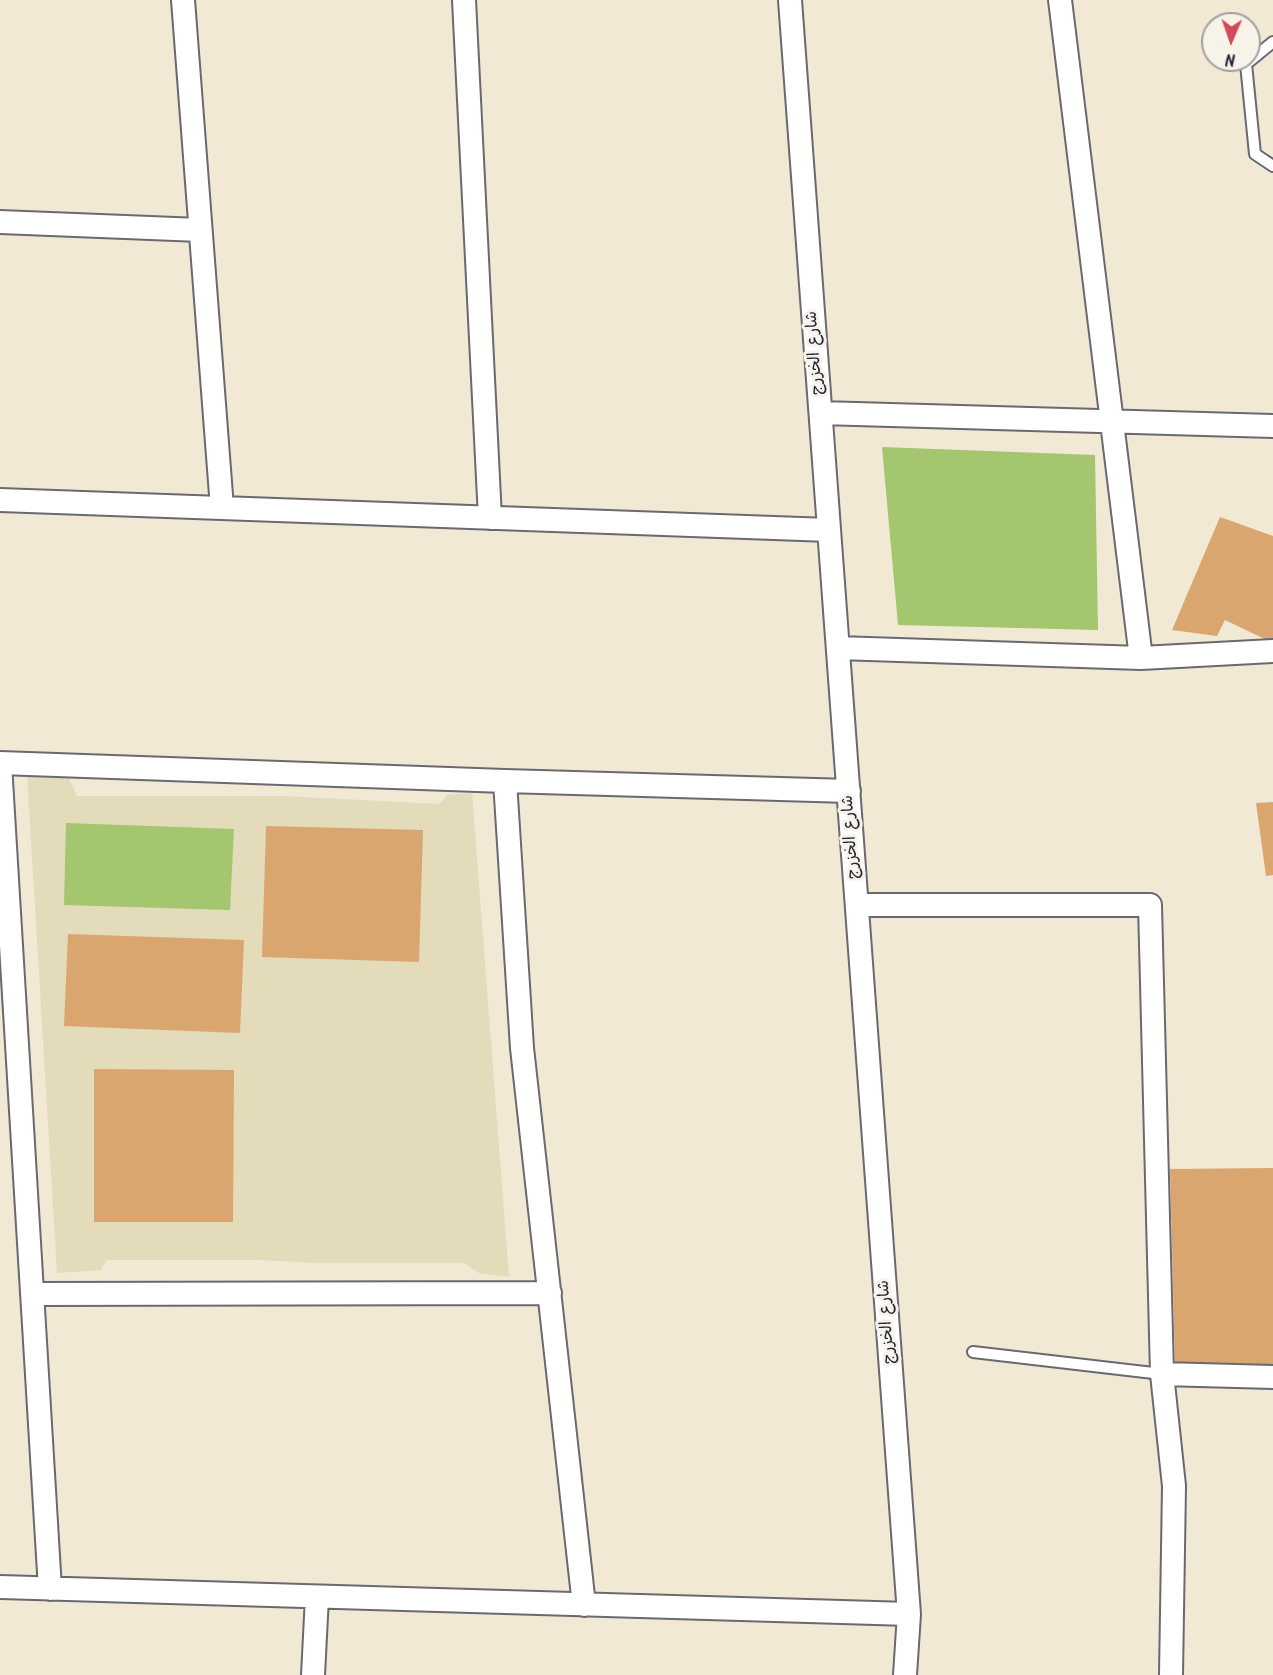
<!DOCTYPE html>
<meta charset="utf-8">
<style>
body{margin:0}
#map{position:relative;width:1273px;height:1675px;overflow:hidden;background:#f1e9d3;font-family:Kalam,sans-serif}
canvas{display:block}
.north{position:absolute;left:1201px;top:12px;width:60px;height:60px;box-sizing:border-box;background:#f7f3e8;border:2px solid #a29fa3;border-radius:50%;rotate:182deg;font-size:16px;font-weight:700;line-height:24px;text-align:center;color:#22223b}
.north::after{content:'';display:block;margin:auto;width:21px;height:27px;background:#d1495b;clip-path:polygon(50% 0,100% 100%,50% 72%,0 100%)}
</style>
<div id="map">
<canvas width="1273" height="1675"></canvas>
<div class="north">N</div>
</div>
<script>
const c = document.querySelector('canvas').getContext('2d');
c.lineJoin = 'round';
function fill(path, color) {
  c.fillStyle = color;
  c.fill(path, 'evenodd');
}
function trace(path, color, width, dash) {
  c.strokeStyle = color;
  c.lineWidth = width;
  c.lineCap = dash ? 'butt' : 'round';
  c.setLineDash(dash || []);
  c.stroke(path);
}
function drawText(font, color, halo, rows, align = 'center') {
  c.font = font + ' Kalam,"Playpen Sans Arabic",sans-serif';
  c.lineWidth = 6;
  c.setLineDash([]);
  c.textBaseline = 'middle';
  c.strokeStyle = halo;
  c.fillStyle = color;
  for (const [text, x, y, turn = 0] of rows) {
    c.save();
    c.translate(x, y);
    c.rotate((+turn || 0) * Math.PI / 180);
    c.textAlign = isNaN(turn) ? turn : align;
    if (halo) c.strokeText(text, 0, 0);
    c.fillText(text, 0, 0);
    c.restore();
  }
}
fill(new Path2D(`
 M27 774 68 776 77 796H284L439 804 447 795 472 793 509 1277 479 1273 464 1263H314L259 1260H106L101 1270 57 1273Z`), '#e3dbba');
fill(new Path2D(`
 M882 447 1095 455 1098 630 898 625Z
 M66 823 234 829 230 910 64 905Z`), '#a3c66f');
fill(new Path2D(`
 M1220 517 1273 536V638L1271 642 1225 620 1217 636 1172 630Z
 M1273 802V875L1266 876 1256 803Z
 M266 826 423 830 419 962 262 957Z
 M68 934 244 940 240 1033 64 1026Z
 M94 1069 234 1070 233 1222H94Z
 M1273 1168V1366H1175L1170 1169Z`), '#d9a670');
const service = new Path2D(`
 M1273 42 1246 64 1255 154 1273 166
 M973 1352 1162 1374`);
const minor = new Path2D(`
 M183 0 222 508
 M464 0 490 518
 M790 0 909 1614 905 1675
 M0 222 200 230
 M821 413 1273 426
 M0 500 829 530
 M838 648 1141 658 1060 0
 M1141 658 1273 651
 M0 763 505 781 849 791
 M0 764 50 1589
 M505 781 522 1048 584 1605
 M857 905H1150L1162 1374 1174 1486 1171 1675
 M32 1294 550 1293
 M1162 1374 1273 1377
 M0 1587 909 1614
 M313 1675 317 1597`);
trace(service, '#6a6870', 14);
trace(minor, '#6a6870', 26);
trace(service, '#fff', 10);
trace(minor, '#fff', 22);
drawText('16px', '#22223b', '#f7f3e8', [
 ["شارع الخزرج",816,353,-94],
 ["شارع الخزرج",852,837,-94],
 ["شارع الخزرج",888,1322,-94]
]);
</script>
